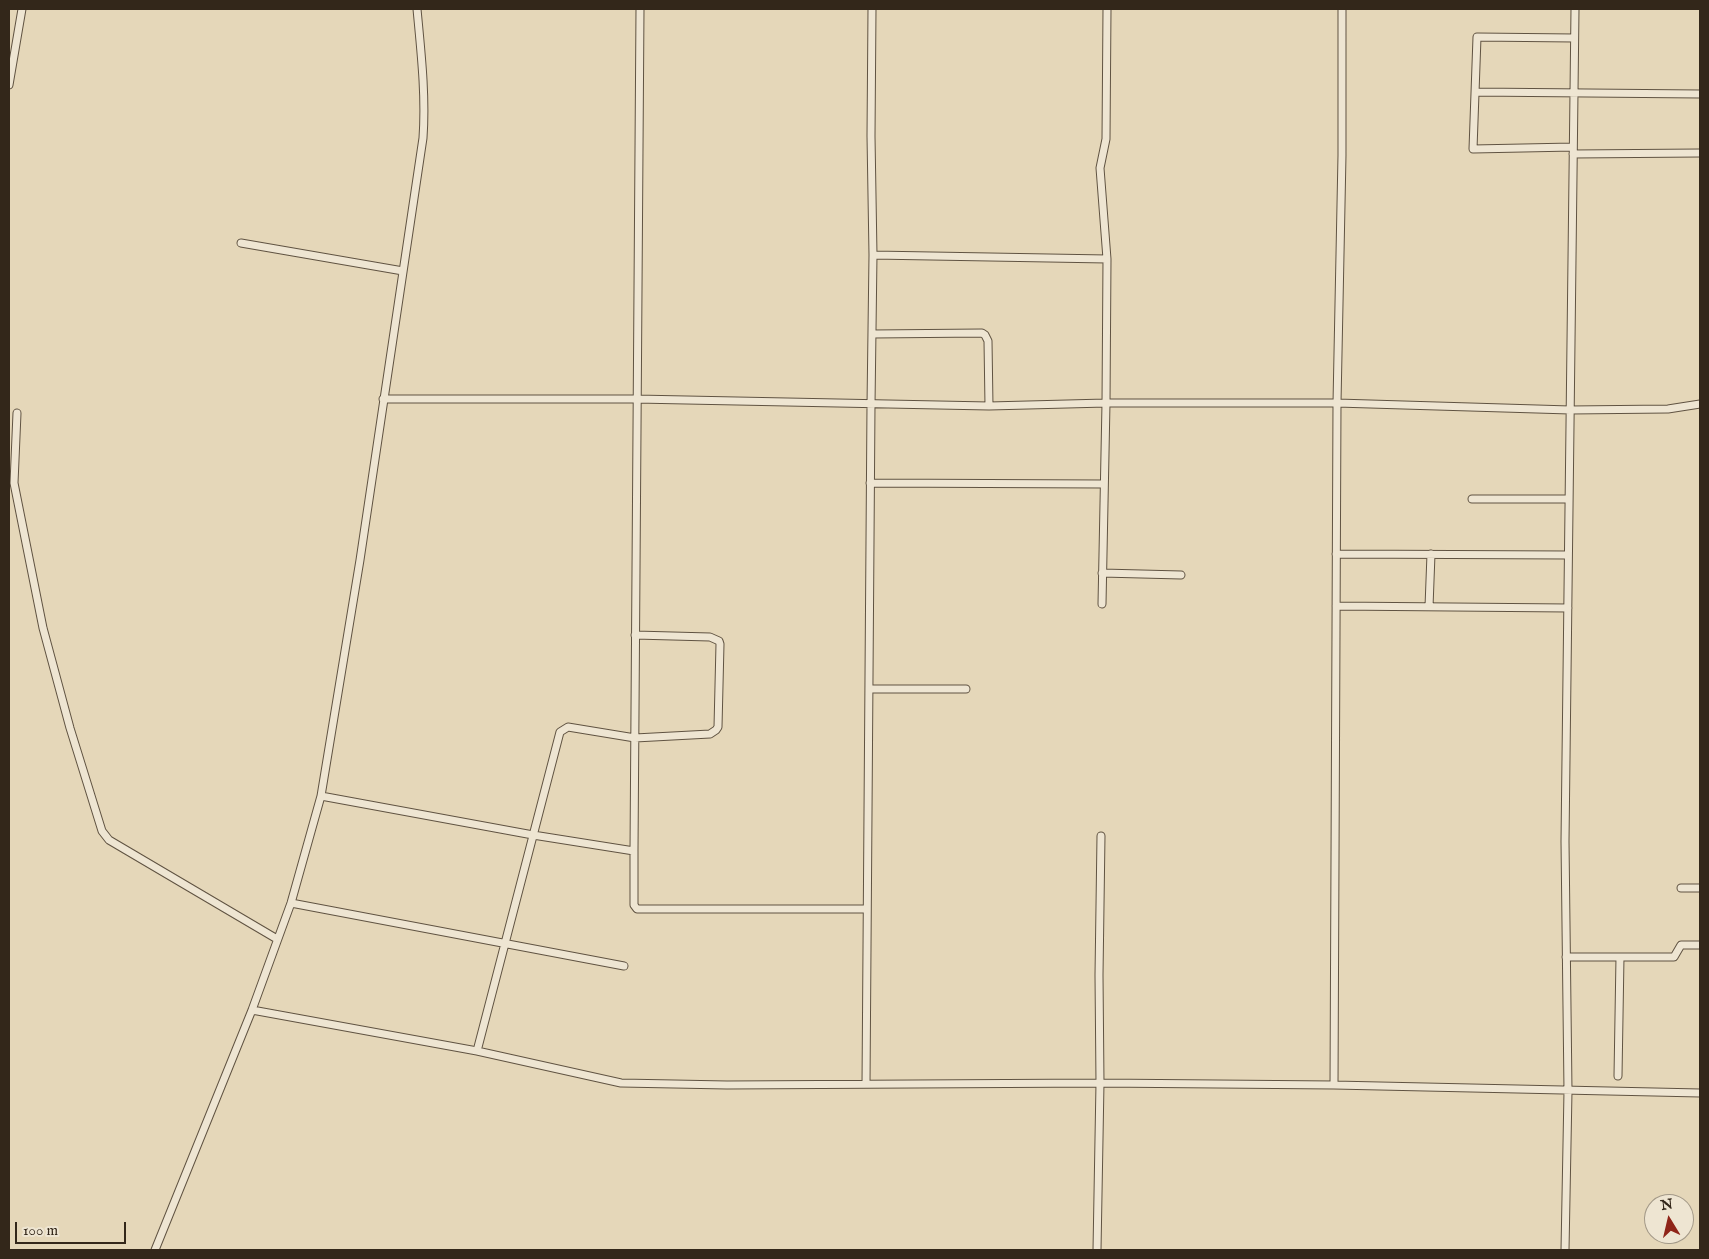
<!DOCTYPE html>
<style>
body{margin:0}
#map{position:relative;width:1709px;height:1259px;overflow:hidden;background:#e5d7b9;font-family:"IM FELL English",serif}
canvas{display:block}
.frame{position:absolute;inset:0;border:10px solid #33271a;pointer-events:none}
.north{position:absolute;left:1644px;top:1194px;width:50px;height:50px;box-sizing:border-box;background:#eee5d2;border:1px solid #a39988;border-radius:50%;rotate:351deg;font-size:14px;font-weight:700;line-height:20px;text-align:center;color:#33271a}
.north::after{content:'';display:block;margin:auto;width:18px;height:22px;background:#8f2418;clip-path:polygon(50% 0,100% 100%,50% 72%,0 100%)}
.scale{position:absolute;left:15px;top:1222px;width:111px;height:22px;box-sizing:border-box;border:2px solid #33271a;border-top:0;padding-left:6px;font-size:15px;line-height:18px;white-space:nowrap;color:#33271a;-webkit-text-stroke:4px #eee5d2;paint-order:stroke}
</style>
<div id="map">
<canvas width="1709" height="1259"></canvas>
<div class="frame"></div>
<div class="north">N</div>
<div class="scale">100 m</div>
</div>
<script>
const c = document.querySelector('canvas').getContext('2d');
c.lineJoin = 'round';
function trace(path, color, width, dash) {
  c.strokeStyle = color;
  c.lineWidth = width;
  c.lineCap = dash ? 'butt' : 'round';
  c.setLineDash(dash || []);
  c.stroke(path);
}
const street = new Path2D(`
 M9 85 22 9
 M1475 92 1700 94
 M1573 147 1473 149 1477 37 1574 38
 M1573 154 1700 153
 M241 243 403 271
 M873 255 1107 259
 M873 334 982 333 985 335 988 341 989 406
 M383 399H636L989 406 1106 403H1337L1570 410 1668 409 1700 404
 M17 413 14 483 43 628 70 728 102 831 109 840 277 939
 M870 483 1103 484
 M1472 499H1569
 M1336 554 1568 555
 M1102 573 1181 575
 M1102 604 1106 403 1107 259 1100 168 1106 139 1107 9
 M1336 606 1568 608
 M1429 607 1431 554
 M870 689H966
 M321 796 533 835 634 851 640 9
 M634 851V905L637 909H867
 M1681 888H1700
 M291 903 624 966
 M1566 957H1674L1681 945H1700
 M252 1010 477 1051 621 1083 727 1085 1100 1083 1334 1085 1700 1093
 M477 1051 560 732 568 727 635 738 710 734 716 730 718 727 720 644 719 641 710 637 635 635
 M1618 1076 1620 957
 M866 1084 871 405 873 255 871 136 872 9
 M1334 1085 1337 403 1342 155V9
 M155 1250 252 1010 291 903 321 796 360 560 423 138C426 95 421 52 417 9
 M1097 1250 1100 1083 1099 975 1101 836
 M1565 1250 1568 1091 1565 841 1575 9`);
trace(street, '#605342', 9);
trace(street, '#eee5d2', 7);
</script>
